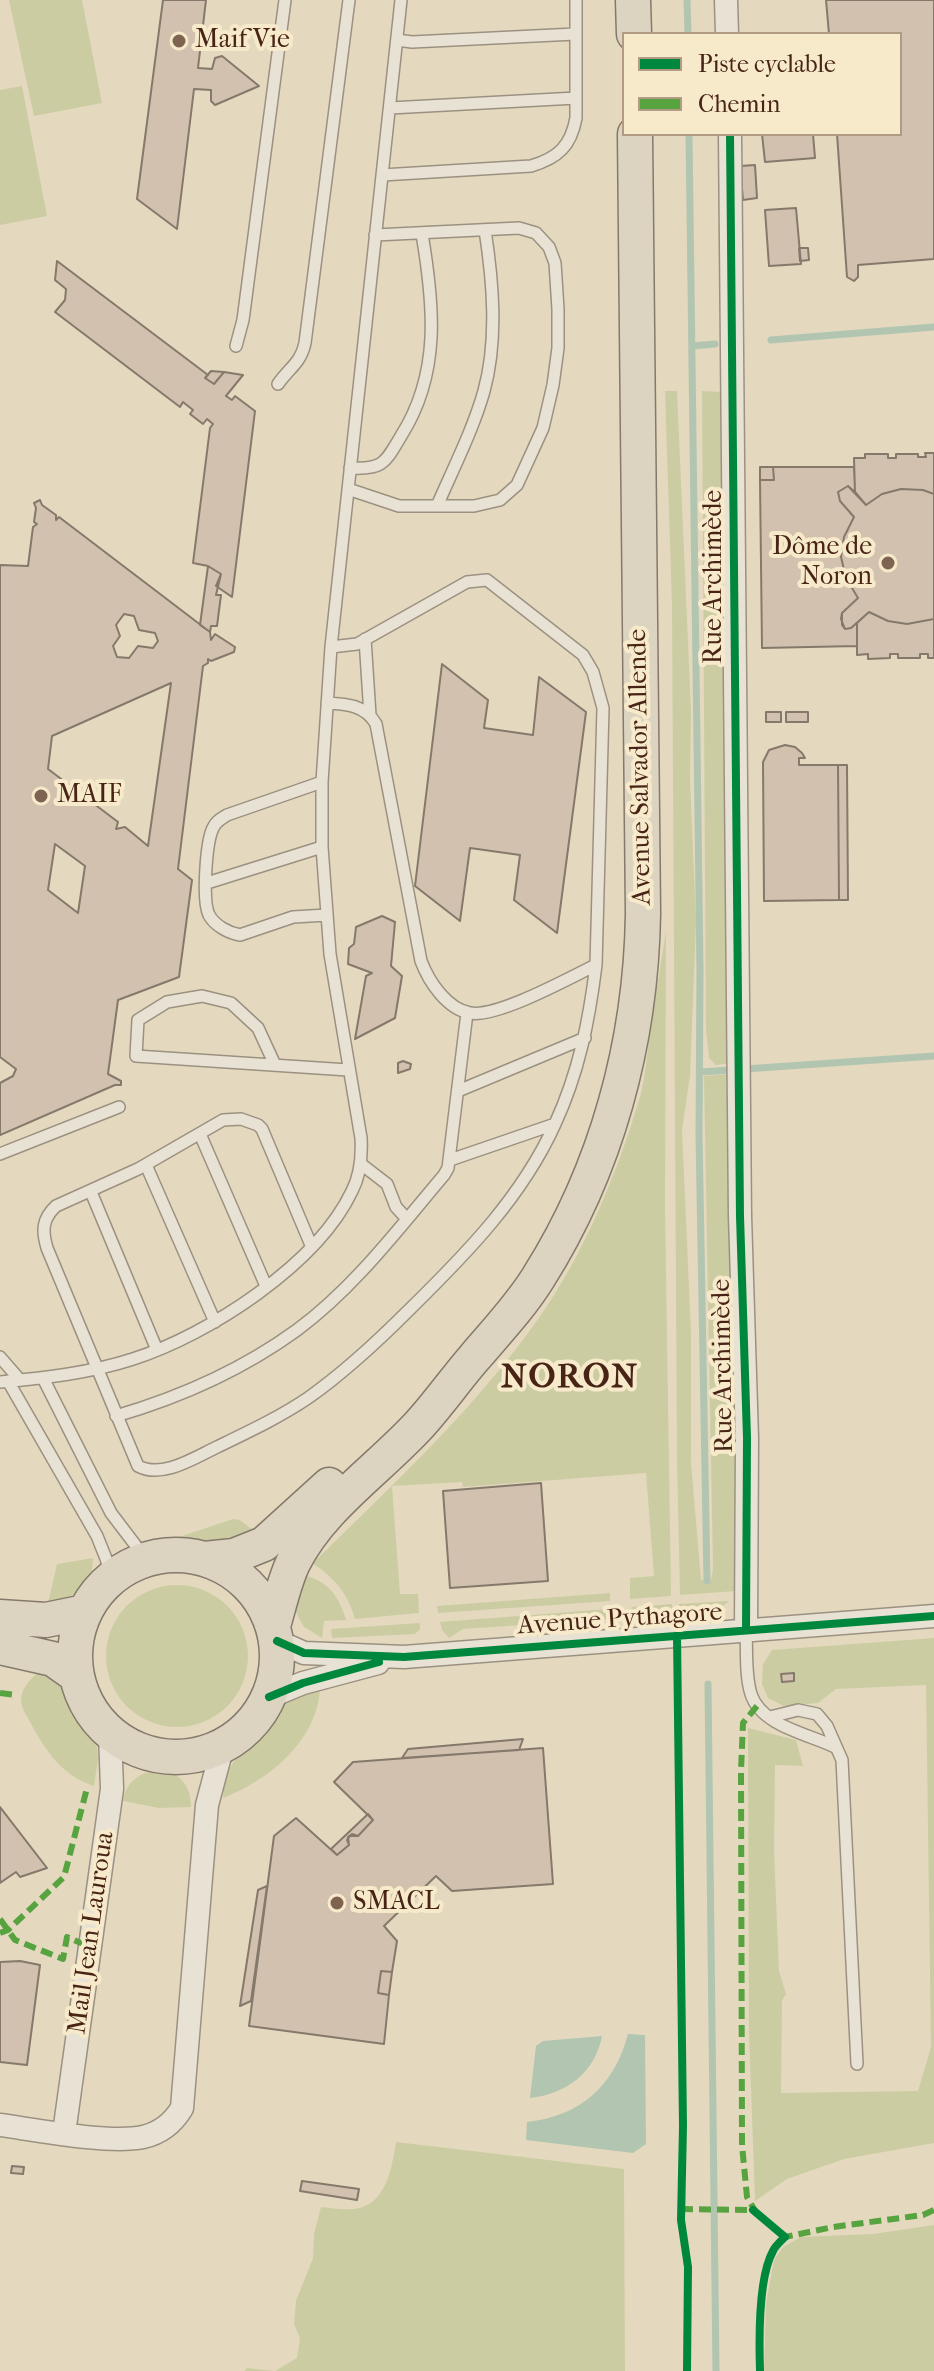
<!DOCTYPE html>
<meta charset="utf-8">
<style>
body{margin:0}
#map{position:relative;width:934px;height:2371px;overflow:hidden;background:#e4d9be;font-family:"IM FELL French Canon",serif}
canvas{display:block}
.legend{position:absolute;left:622px;top:32px;width:280px;height:104px;box-sizing:border-box;background:#f7eacb;border:2px solid #b19b83;margin:0;padding:10px 14px;list-style:none;font-size:24px;color:#482417}
.legend li{display:flex;align-items:center;gap:16px;height:40px}
.legend b{width:40px;border:2px solid #b19b83}
</style>
<div id="map">
<canvas width="934" height="2371"></canvas>
<ul class="legend">
<li><b style="height:10px;background:#00873e"></b>Piste cyclable</li>
<li><b style="height:10px;background:#56a340"></b>Chemin</li>
</ul>
</div>
<script>
const c = document.querySelector('canvas').getContext('2d');
c.lineJoin = 'round';
function fill(path, color) {
  c.fillStyle = color;
  c.fill(path, 'evenodd');
}
function trace(path, color, width, dash) {
  c.strokeStyle = color;
  c.lineWidth = width;
  c.lineCap = dash ? 'butt' : 'round';
  c.setLineDash(dash || []);
  c.stroke(path);
}
function drawText(font, color, halo, rows, align = 'center') {
  c.font = font + ' "IM FELL French Canon",serif';
  c.lineWidth = 8;
  c.setLineDash([]);
  c.textBaseline = 'middle';
  c.strokeStyle = halo;
  c.fillStyle = color;
  for (const [text, x, y, turn = 0] of rows) {
    c.save();
    c.translate(x, y);
    c.rotate((+turn || 0) * Math.PI / 180);
    c.textAlign = isNaN(turn) ? turn : align;
    if (halo) c.strokeText(text, 0, 0);
    c.fillText(text, 0, 0);
    c.restore();
  }
}
fill(new Path2D(`
 M9 0H82L102 103 34 116Z
 M22 86 47 216 0 225V90Z
 M665 391H677L691 711 690 779 696 922 690 1076 682 1130 691 1332V1463L701 1580H711L713 1568 704 1076 729 1074 730 1102 736 1591 680 1595 677 1461 672 606Z
 M702 391 722 392 730 1063 716 1065 709 1058 706 1029Z
 M666 931 665 1206 671 1596 630 1599V1578L654 1576 646 1473 463 1487 462 1482 392 1486 400 1594H418L419 1613 355 1619C347 1591 332 1575 307 1560L311 1554 318 1558C398 1480 487 1397 549 1303 589 1242 621 1163 641 1093 645 1076 647 1057 649 1039 655 1003 660 967 666 931Z
 M233 1519 240 1520 258 1534 205 1545 173 1539Z
 M93 1558C92 1590 76 1597 48 1603L57 1564Z
 M301 1575C327 1579 339 1596 346 1620L324 1621 322 1638 304 1627 293 1607Z
 M106 1656a71 71 0 1 1 142 0a71 71 0 1 1-142 0Z
 M610 1593V1601L438 1613 437 1606Z
 M729 1601 715 1613 680 1616 679 1604Z
 M672 1604 673 1616 635 1619 631 1607Z
 M610 1609 611 1619 463 1629 449 1638 442 1630 440 1622Z
 M420 1623V1629L415 1634 332 1638 331 1629Z
 M934 1638V2143L844 2159 787 2179 755 2201 749 2031 748 1728 796 1740 803 1766 775 1765 774 1851 779 1971 786 1994 782 2001 781 2093 918 2091 931 2047 926 1685 836 1689 818 1703 784 1706 768 1698 762 1684 763 1664 772 1650Z
 M43 1669 64 1687 93 1735 97 1745 98 1759 94 1786C61 1775 46 1751 30 1722 26 1715 21 1707 21 1699 22 1686 33 1676 43 1669Z
 M320 1686C319 1739 270 1780 223 1798L225 1774 238 1756 268 1728 282 1705 293 1697Z
 M163 1770C182 1775 191 1787 191 1807L159 1808 123 1801C126 1780 143 1770 163 1770Z
 M396 2142 624 2169 625 2371H244L247 2368 275 2371 297 2358 300 2338 294 2324 296 2301 313 2258 314 2234 321 2207C331 2208 343 2210 354 2209 386 2206 392 2167 396 2142Z
 M934 2225V2371H764L766 2303 774 2260 783 2247 801 2237 873 2234Z`), '#cccca3');
fill(new Path2D(`
 M628 2034 645 2035 646 2144 633 2153 526 2140 527 2122C581 2116 614 2086 628 2034Z
 M602 2036C595 2073 566 2094 530 2098L536 2046 543 2041Z`), '#b1c5b1');
trace(new Path2D(`
 M687 0 688 34
 M689 134 700 971 699 1135 707 1581
 M771 340 934 327
 M692 346 715 344
 M701 1072 934 1056
 M708 1684 716 2371`), '#b1c5b1', 7);
const building = new Path2D(`
 M163 0H206L198 68 212 69 215 58 222 56 259 86 215 105 211 101V90L194 89 177 229 137 199Z
 M826 0H934V259L858 265V277L854 281 847 277 837 134H900V34H829Z
 M762 134H813L815 158 765 162Z
 M755 165 757 198 743 200 740 166Z
 M796 208 801 264 769 266 765 210Z
 M799 248H808L809 260 800 261Z
 M57 261 208 375 205 378 214 384 224 372 243 375 226 396 232 400 235 396 255 411 232 597 216 586 221 574 208 566 193 563 210 428 213 424 207 419 203 424 190 414 193 410 183 402 180 407 55 312 65 300 66 289 55 280Z
 M211 371 224 372 214 384 205 378Z
 M925 453H934V494L923 490 901 489 882 494 866 505 855 492 854 458H865V454H888V458H896V454H918V457H926Z
 M760 467H773L774 480H760Z
 M773 467H854L855 492 848 486 838 492 840 501 854 517 844 537 841 557 846 578 858 598 842 613 841 619 845 629 851 628 857 623V646L762 648 760 480H774Z
 M848 486 866 505 882 494 901 489 923 490 934 494V619L907 624 888 621 869 612 851 628 845 629 842 625V613L858 598 846 578 841 557 844 537 854 517 840 501 838 492Z
 M40 500 42 505 56 515V520L59 517 210 632 211 640 215 634 235 647 234 652 211 661 208 659V663L203 666 178 869 192 880 179 977 118 1000 108 1074 121 1081V1085H115L0 1135V1083L13 1076 16 1069 0 1057V565L28 566 33 527 37 524 34 522 36 508 34 503ZM124 614 134 616 139 630 155 633 158 641 153 648 138 646 129 658 117 657 113 646 120 636 116 625ZM171 683 148 846 125 827 116 829 118 822 48 769 52 736ZM55 844 85 866 78 913 48 890Z
 M208 566 221 574 216 595H221L217 626H211L210 632 200 625Z
 M869 612 888 621 907 624 934 619V658H928V654H920V658H898V654H890V658L868 659V654L857 655V623Z
 M442 664 488 700 484 728 533 735 539 677 586 712 557 933 514 900 520 855 470 848 460 921 415 886Z
 M766 712H781V722H766Z
 M786 712H808V722H786Z
 M785 745 795 747 802 753 805 758H799V765H838L839 900 764 901 763 762 769 750Z
 M838 765H847L848 900H839Z
 M382 916 395 922 391 966 402 976 395 1018 355 1039 366 976 372 973 348 964 349 948 354 944 356 927Z
 M403 1061 411 1064 410 1069 398 1073V1063Z
 M541 1483 548 1581 450 1588 443 1491Z
 M794 1673V1681L782 1682 781 1674Z
 M523 1739 519 1750 402 1758 408 1749Z
 M543 1748 553 1884 452 1891 436 1876 384 1926 397 1941 392 1972 381 1971 378 1993 389 1995 384 2044 249 2026 274 1836 296 1818 337 1855 349 1845 348 1837 352 1834 358 1836 373 1820 334 1782 353 1762Z
 M0 1807 47 1868 20 1877 16 1872 0 1883Z
 M368 1814 373 1820 358 1836H350L347 1840 349 1845 337 1855 331 1849Z
 M267 1886 251 2001 240 2006 258 1890Z
 M20 1961 40 1965 27 2065 0 2062V1962Z
 M381 1971 392 1972 389 1995 378 1993Z
 M12 2166 24 2167 23 2174 11 2173Z
 M302 2181 359 2189 357 2200 300 2191Z`);
fill(building, '#d3c1af');
trace(building, '#85796b', 2);
const service = new Path2D(`
 M397 40 412 42 575 34
 M390 108 576 98
 M382 175 531 166C558 158 571 146 576 118V0
 M236 346 243 320 285 0
 M278 384C289 368 301 363 305 343L349 0
 M350 468C383 470 385 463 401 436 441 373 434 305 422 234
 M348 489 399 506H474L500 500 517 485 543 428 553 385 558 348V309L555 263 549 247 536 233 519 228 375 235
 M437 506C453 469 473 430 484 391 498 340 493 282 485 230
 M365 639 370 715
 M327 703C347 704 365 705 376 724L421 961C429 982 447 1009 470 1013 497 1018 569 978 596 965L603 708 593 672 583 655 487 580 467 582 357 644 331 647
 M322 782 227 815C221 819 216 821 213 828 206 842 202 901 209 915 215 926 229 933 240 935L293 917 327 915
 M207 883 322 847
 M275 1065 258 1028 231 1003 202 996 167 1002 138 1020 136 1056C206 1061 277 1065 348 1070
 M458 1091 585 1038
 M200 1134 266 1286
 M0 1154 119 1107
 M450 1160 555 1124C579 1072 589 1021 596 965
 M361 1164 387 1184 396 1207 407 1219
 M146 1165 215 1322
 M91 1192 157 1350
 M311 1245 262 1129 258 1125 241 1119 223 1120 138 1169 56 1206C42 1219 42 1231 47 1248L138 1466C162 1479 194 1458 217 1447 248 1432 280 1417 308 1398 345 1372 378 1341 409 1310 466 1254 522 1197 555 1124
 M0 1357 20 1380
 M43 1378 111 1513 146 1559
 M8 1381 97 1536 107 1561 108 1581
 M0 1382C45 1378 90 1373 133 1359 208 1335 317 1265 352 1191 361 1174 362 1156 361 1138L330 954 322 847V782L331 647 401 0
 M116 1416C181 1397 242 1370 297 1330 354 1288 399 1228 444 1175L448 1168 467 1013
 M746 1630C747 1650 745 1675 751 1694 761 1726 809 1734 835 1747
 M770 1717 798 1710 817 1714 827 1726 842 1760 857 2064`);
const minor = new Path2D(`
 M726 0 727 34
 M730 134 740 1216 747 1438 746 1630
 M277 1641 304 1653 404 1657 934 1616
 M269 1697 303 1683 378 1663
 M0 2125C36 2130 109 2144 143 2137 161 2133 173 2123 182 2108L207 1805 223 1745
 M64 2133 112 1789 110 1733`);
const primary = new Path2D(`
 M633 0 634 34
 M75 1656a101 101 0 1 1 202 0a101 101 0 1 1-202 0Z
 M204 1559 234 1556 264 1544 329 1485
 M0 1617 46 1620 85 1612
 M273 1626C279 1606 284 1582 293 1563 321 1507 378 1470 420 1424 439 1403 455 1380 474 1358 496 1332 520 1307 538 1278 607 1169 641 1042 643 914L635 134
 M0 1647 53 1659 77 1676`);
trace(service, '#9c9181', 14);
trace(minor, '#9c9181', 25);
trace(primary, '#85796b', 37);
trace(service, '#e8e2d5', 11);
trace(minor, '#e8e2d5', 22);
trace(primary, '#dcd3c1', 34);
trace(new Path2D(`
 M0 1693 17 1695
 M0 1919 15 1940 63 1959 67 1937 90 1947
 M0 1933 8 1930 64 1877 87 1788
 M681 2209 753 2210
 M757 2214 747 2197 742 2145 741 1771 743 1723 757 1706
 M782 2240 785 2237 833 2227 923 2215 934 2210`), '#56a340', 6, [12, 6]);
trace(new Path2D(`
 M730 134 740 1216 747 1438 746 1630
 M677 1635 683 2126 681 2220 688 2267 687 2371
 M277 1641 304 1653 404 1657 934 1616
 M269 1697 303 1683 379 1662
 M753 2210 785 2237C781 2241 775 2246 773 2251 758 2278 759 2340 760 2371`), '#00873e', 8);
for (const [x, y, r, color] of [
 [179,41,8,"#7f6351"],
 [888,563,8,"#7f6351"],
 [41,796,8,"#7f6351"],
 [337,1903,8,"#7f6351"]
]) {
  const dot = new Path2D();
  dot.arc(x, y, r, 0, 2 * Math.PI);
  c.fillStyle = color;
  c.fill(dot);
  trace(dot, '#f7eacb', 3);
}
drawText('26px', '#482417', '#f7eacb', [
 ["Maif Vie",195,41],
 ["Dôme de",872,548,"right"],
 ["Noron",872,578,"right"],
 ["MAIF",57,796],
 ["SMACL",353,1903]
], 'left');
drawText('26px', '#482417', '#f7eacb', [
 ["Rue Archimède",715,577,-90],
 ["Avenue Salvador Allende",641,767,-91],
 ["Rue Archimède",724,1366,-91],
 ["Avenue Pythagore",620,1620,-4],
 ["Mail Jean Lauroua",92,1933,-82]
]);
c.letterSpacing = '2px';
drawText('bold 34px', '#482417', '#f7eacb', [
 ["NORON",570,1379]
]);
c.letterSpacing = '0px';
</script>
